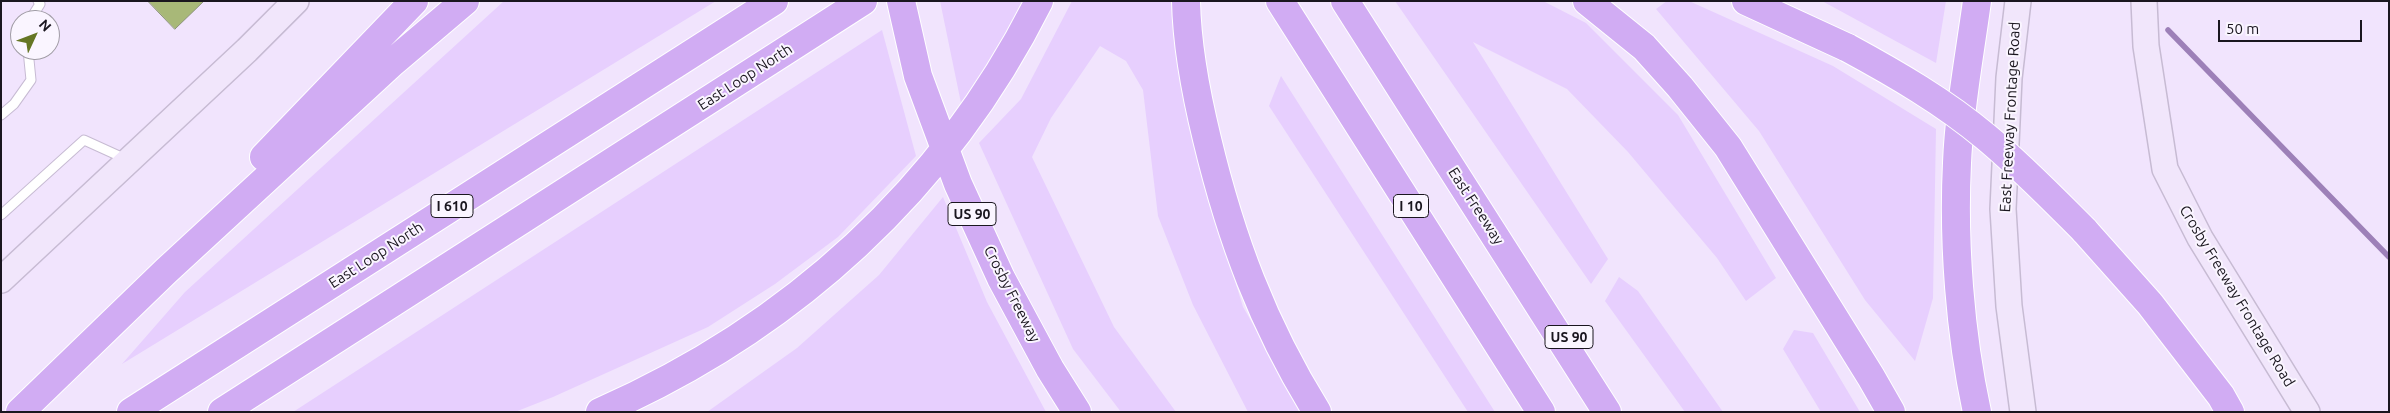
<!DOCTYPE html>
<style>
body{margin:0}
#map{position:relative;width:2390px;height:413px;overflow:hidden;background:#f1e4fd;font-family:Ubuntu,sans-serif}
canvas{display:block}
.frame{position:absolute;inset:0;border:2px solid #1a161f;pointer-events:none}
.north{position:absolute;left:10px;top:10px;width:50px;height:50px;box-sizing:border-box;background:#faf5ff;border:1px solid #a09ca5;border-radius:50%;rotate:47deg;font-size:14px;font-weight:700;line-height:20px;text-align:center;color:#1a161f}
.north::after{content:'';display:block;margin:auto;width:18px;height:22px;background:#657624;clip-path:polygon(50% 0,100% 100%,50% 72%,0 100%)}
.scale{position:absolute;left:2218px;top:20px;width:144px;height:22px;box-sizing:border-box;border:2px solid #1a161f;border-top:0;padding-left:6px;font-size:15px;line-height:18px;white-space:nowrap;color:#1a161f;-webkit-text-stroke:4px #faf5ff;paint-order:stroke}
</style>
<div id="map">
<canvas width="2390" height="413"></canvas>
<div class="frame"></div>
<div class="north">N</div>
<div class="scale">50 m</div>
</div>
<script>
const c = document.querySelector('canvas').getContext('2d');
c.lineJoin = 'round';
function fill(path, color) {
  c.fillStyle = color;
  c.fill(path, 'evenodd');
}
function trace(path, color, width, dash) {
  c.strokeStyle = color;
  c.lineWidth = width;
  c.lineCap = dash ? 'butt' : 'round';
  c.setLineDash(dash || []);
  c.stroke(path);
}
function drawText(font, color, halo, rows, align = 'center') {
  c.font = font + ' Ubuntu,sans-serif';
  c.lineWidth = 4;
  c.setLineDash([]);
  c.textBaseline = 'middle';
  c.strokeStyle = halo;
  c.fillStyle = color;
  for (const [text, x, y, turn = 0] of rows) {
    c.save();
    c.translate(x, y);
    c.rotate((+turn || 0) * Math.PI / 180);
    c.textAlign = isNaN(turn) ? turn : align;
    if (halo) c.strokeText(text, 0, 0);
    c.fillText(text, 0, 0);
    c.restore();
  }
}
fill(new Path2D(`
 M504 1H716L122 364 185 292Z
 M940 1H1023L1005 41 961 103Z
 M1072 1H1176L1175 49 1202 172 1243 307 1304 412H1248L1193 305 1158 216 1143 90 1126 61 1100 46 1051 118 1032 157 1114 327 1176 412H1121L1073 349 979 143 1021 99Z
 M1395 1H1543L1586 23 1678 115 1776 278 1746 301 1717 258 1628 152 1567 89 1473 42 1608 259 1591 284Z
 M1667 1H1689L1833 66 1936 129 1933 298 1915 361 1865 300 1759 131 1656 9Z
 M1822 1H1946L1936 63Z
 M882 30 916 156 838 237 775 284 708 327 553 397 515 412H293Z
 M1281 76 1495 412H1468L1269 106Z
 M943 197 987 302 1046 412H707L797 348 879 275Z
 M1619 277 1638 291 1723 412H1685L1605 301Z
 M1794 330 1813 333 1860 412H1821L1783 349Z`), '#e7cffe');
trace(new Path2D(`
 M2168 30 2389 257`), '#9d80b8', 5.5);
const building = new Path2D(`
 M148 1H204L175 29Z`);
fill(building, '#a8b878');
trace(building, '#8b9279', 1);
const lane = new Path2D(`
 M30 20 40 4 38 1
 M1 115 14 104 31 80 28 50
 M1 215 84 140 128 160`);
const secondary = new Path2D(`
 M2018 1 2009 78 2003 209 2009 306 2023 412
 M2144 1 2146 46 2165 169 2200 238 2307 412
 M1 280 247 50 296 1`);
const highway = new Path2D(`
 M901 1 918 76 958 184 1001 278 1050 369 1077 412
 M1186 1C1187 48 1196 94 1207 139 1231 239 1263 325 1317 412
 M1280 1 1541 412
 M1345 1 1607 412
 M1587 1 1644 47 1680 87 1728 147 1871 377 1891 412
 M1746 1 1848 48
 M264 157 414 1
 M2084 230 2150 304 2221 396 2230 412
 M20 412 166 271 393 62 465 1
 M131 412 774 1
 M222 412 863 1
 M600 412C791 328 945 189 1039 1
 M1977 412C1960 334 1953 242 1957 163 1959 111 1970 53 1977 1`);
trace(lane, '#c7bbd3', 11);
trace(secondary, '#c7bbd3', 28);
trace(highway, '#fff', 30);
trace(lane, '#fff', 9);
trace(secondary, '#f1e6fb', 25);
trace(highway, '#d1acf3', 28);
const highwayBridge = new Path2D(`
 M1848 48C1896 74 1944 102 1986 137 2021 166 2052 198 2084 230`);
trace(highwayBridge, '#fff', 30, []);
trace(highwayBridge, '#d1acf3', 28);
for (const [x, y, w] of [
 [452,206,42],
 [1411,206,35],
 [972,214,48],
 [1569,337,48]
]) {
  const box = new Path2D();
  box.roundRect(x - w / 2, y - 11.5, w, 23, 4);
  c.fillStyle = '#faf5ff';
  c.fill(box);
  trace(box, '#1a161f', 1);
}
drawText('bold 14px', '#1a161f', null, [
 ["I 610",452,206],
 ["I 10",1411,206],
 ["US 90",972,214],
 ["US 90",1569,337]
]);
drawText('15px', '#1a161f', '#faf5ff', [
 ["East Loop North",745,77,-33],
 ["East Freeway Frontage Road",2010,117,-87],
 ["East Freeway",1476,206,57],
 ["East Loop North",376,255,-33],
 ["Crosby Freeway",1012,294,63],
 ["Crosby Freeway Frontage Road",2237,296,59]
]);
</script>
